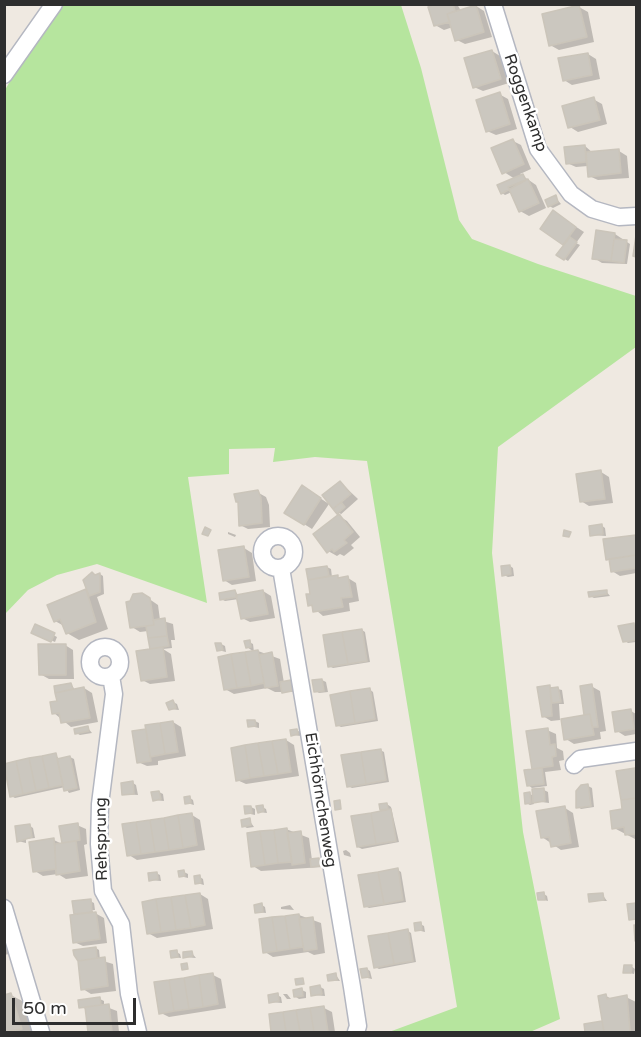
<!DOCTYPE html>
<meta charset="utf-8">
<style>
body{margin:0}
#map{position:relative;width:641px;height:1037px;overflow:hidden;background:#efe9e1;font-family:"Varela Round",sans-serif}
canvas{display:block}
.frame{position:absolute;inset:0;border:6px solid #2e2e2e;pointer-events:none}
.scale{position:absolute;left:12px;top:998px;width:124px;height:27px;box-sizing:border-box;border:3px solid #2e2e2e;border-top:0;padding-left:8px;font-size:18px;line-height:21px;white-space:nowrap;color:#2e2e2e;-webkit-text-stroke:4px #fff;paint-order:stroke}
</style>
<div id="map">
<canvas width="641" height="1037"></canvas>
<div class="frame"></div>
<div class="scale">50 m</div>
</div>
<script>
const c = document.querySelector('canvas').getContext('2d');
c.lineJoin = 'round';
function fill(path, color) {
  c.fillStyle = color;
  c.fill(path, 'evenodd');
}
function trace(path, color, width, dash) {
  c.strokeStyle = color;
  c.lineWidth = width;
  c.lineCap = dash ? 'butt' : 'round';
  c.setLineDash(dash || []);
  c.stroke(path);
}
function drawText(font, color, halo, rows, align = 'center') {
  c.font = font + ' "Varela Round",sans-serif';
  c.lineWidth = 5;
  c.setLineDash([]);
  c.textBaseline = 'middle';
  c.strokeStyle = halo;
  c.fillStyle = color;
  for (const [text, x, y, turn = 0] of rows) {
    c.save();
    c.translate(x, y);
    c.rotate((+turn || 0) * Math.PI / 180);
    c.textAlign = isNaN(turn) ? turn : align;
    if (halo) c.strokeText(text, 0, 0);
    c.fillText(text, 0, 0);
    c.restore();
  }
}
fill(new Path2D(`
 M54 5H401L421 68 459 220 472 239 538 264 636 296V347L498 447 492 553 523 832 560 1019 530 1032H389L457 1007 367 461 315 457 273 462 275 448 229 449V474L188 477 207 603 97 564 57 575 28 590 5 614V90Z`), '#b6e59e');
fill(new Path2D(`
 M440 4H457L461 11 476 6 484 11 492 37 465 44 457 40 453 27 444 30 435 25Z
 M579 7 588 12 594 42 559 50 550 45Z
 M492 51 500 56 509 83 483 91 474 87Z
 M588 54 596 59 600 79 572 85 564 80Z
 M499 94 508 99 517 129 496 135 487 131Z
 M593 99 602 104 607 124 578 132 570 127Z
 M513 141 521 145 531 169 520 174 536 185 546 208 529 216 520 211 512 192 505 195 502 193 515 179 504 172Z
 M585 146 593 153 619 151 627 156 629 178 598 180 589 176 588 166 576 167 567 163Z
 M555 197 561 204 553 208 549 206Z
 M561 217 584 232 576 243 580 245 568 261 558 255 566 245 542 228Z
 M615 234 630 244 627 264 602 263 594 258Z
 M601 472 609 477 613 503 589 506 581 501Z
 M340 482 358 499 339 516 347 521 360 537 351 545 354 548 344 556 340 554 337 556 328 551 315 535 341 514 338 512Z
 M257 492 266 497 269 505 270 527 248 529 240 525Z
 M311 492 329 504 312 529 304 524Z
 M601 525 605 528 606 536 592 535Z
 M228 532 236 535 235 537 228 534Z
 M636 536V573L620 576 612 571 605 541Z
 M244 548 252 553 256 581 232 585 224 580Z
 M510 566 513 568 514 576 508 577 504 575Z
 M327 567 331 569 332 577 348 578 356 583 359 601 349 603 350 611 323 616 310 605 312 595 308 570Z
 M100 574 103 576 104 594 97 597 108 629 79 640 67 633 64 626 55 621 86 591 89 592 88 575Z
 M235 591 239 596 263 591 271 596 275 618 250 622 242 618 239 599 225 601 221 599Z
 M606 591 610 596 594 598 590 596Z
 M142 594 158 605 160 620 173 624 175 640H171L172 648 163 649 171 654 175 681 150 684 142 680 151 651 148 631 140 632 132 627Z
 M633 625 636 627V642L628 643 625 641Z
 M36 626 57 637 55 642 33 632Z
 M362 630 365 632 370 662 333 668 329 666Z
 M249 642 253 644 254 652 247 647Z
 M221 644 225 646 226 652 218 650Z
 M65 645 73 650 74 679H49L40 674Z
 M258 651 280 659 284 683 294 684 295 692H275L267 688 234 694 225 689Z
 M322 680 326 682 328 692 319 693 316 691Z
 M71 684 75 690 84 688 92 693 98 722 71 727 54 713 59 702 56 687Z
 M591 686 600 691 606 731 600 732 601 739 574 744 566 739 586 716 582 687Z
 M549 687 562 690 564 704H559L560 720 551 721 543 716Z
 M369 689 373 692 378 721 341 727 337 725Z
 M173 702 177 704 179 710 170 709Z
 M631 711 636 714V734L625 736 617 731Z
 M255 721 259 723V728L250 726Z
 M173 722 181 727 186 756 158 761V765L147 766 138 762Z
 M88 728 92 733 80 735 76 733Z
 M297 730 301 733V736L292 735Z
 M547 730 556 734 557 748 563 751 564 760 559 761 561 770 545 772 547 786 532 788 528 785 537 770 533 768Z
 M286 740 294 745 299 776 246 784 237 780Z
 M380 750 384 752 389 782 352 788 348 786Z
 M55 754 60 760 70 757 74 759 80 790 69 793 65 787 15 798 11 796Z
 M634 770 636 771 635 839 614 828 623 810Z
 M133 783 136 785 138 795 124 794Z
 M588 786 592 788 594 807 581 809 578 807Z
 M544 790 548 792 549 803 534 801V804L530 805 526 803 530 794 534 796Z
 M159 792 163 794 164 801 154 800Z
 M190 798 193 800 194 805 187 803Z
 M387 804 391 807 399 842 362 849 358 847 382 812 380 805Z
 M251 807 255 809V815L246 813Z
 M262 807 266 809 267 813 259 812Z
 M565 808 573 813 579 847 561 850 542 837Z
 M192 815 200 820 205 850 137 860 129 855Z
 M249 820 254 827 247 828 243 826Z
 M77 825 86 829 87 844 84 845 88 876 66 879 58 874 43 876 35 871 54 840 64 845 61 827Z
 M30 826 33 828 35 838 26 839V843L18 841Z
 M286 829 309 838 312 860 322 861 323 867 261 871 253 866Z
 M346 850 350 853 351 857 344 855 343 851Z
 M398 870 401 872 406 902 369 908 365 906Z
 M184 872 188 874V878L180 876Z
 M156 873 160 875 161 881 150 880Z
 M200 877 203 879 204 885 197 883Z
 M200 894 208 899 213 929 157 938 148 933Z
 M544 894 547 896 548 901 540 899Z
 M602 894 607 901H591Z
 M90 901 94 903 95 910 78 912V915L95 913 104 918 107 943 83 946 74 942V903Z
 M262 905 265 907 266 913 257 912Z
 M290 905 294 910 281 909V907Z
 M299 915 321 923 325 953 314 955 308 952 273 957 265 952Z
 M420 924 424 926 425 932 417 930Z
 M408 931 411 933 416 962 379 969 375 967Z
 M4 940 9 954 4 955Z
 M96 948 99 950 100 960 113 964 116 991 91 994 83 989 79 961Z
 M176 952 180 954 181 958 173 957Z
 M191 952 196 958 185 957Z
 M631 966 635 969 634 974 625 972Z
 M367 969 370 971 372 979 363 977Z
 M213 975 221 979 226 1008 169 1017 161 1013Z
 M336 975 340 981 329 980Z
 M320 987 324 989 325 996 312 995Z
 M302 990 306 992V998L299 999 296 997Z
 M283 994H287L291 999H287Z
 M11 995 24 1002 33 1032H4V997Z
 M277 995 281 997 282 1003 270 1002Z
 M606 996 612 999 626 997 636 1002V1032H586L585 1025 604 1024Z
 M100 999 104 1001V1006L117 1011 119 1032H89L86 1009H84Z
 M324 1008 332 1012 335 1032H273L270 1016Z`), '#0003');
const building = new Path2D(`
 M435 4H453L455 11 447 14 450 22 434 26 428 7Z
 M476 5 484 32 455 41 447 14Z
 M579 5 587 37 549 46 542 14Z
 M492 50 501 79 473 88 464 58Z
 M588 53 592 75 563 81 558 58Z
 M500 92 510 124 486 132 476 100Z
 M594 97 600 120 568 128 562 106Z
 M513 139 524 164 502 174 491 148Z
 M585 145 586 162 566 164 564 147Z
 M619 149 621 173 588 177 586 152Z
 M523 174 526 180 501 194 497 185Z
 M528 179 539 203 519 212 508 187Z
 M556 195 558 202 548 207 545 200Z
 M553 210 576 227 563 245 540 229Z
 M596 230 615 233 611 261 592 259Z
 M636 235V257L633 256Z
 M570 237 577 242 564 260 556 255Z
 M614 239 627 240 624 263 611 261Z
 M601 470 605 499 580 502 576 474Z
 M340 481 351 494 333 509 322 495Z
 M302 485 321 498 304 525 284 513Z
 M258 490 261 498 262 523 239 526 238 502H236L234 494Z
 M341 502 345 507 337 514 333 509Z
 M339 514 353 532 344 540 347 543 334 552 332 549 327 553 313 534Z
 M602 524 603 534 590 536 589 526Z
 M205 527 211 530 208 536 202 534Z
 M564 530 571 532 569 537 563 536Z
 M636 535V555L606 560 603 539Z
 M244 546 249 577 223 581 218 550Z
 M636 555V568L611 572 609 559Z
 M510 565 511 574 502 576 501 566Z
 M327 566 329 576 308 580 306 569Z
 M92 572 95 575 100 573V592L89 596 83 580Z
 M338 575V578L348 576 352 597 341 598 343 607 313 612 312 605 308 606 306 594H310L308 580Z
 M86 589 96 622 66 634 60 619 54 622 47 605Z
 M235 590 237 597 220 600 219 593Z
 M263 590 268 614 241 619 236 595Z
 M607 590V594L589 597 588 592Z
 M142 593 150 598 154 625 130 628 126 602 130 601 133 594Z
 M165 618 167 636 148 638 146 626 154 625 153 620Z
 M634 623 636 640 623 642 618 626Z
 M35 624 55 633 51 642 31 633Z
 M362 629 367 661 348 664 342 632Z
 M342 632 348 664 328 667 323 635Z
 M167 636 169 646 150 649 148 638Z
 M250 640 251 647 246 648 244 641Z
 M215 643H221L223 650 217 651Z
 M38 644H66V675H39Z
 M163 647 167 677 141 681 136 651Z
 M258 650 264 683 251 686 245 652Z
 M245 652 251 686 237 688 231 654Z
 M272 652 278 686 265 688 259 655Z
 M231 654 237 688 224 690 218 657Z
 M322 679 324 691 314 692 312 680Z
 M291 680 292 691 282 693 280 682Z
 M71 683 73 689 55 693 54 686Z
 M592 684 598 727H592L590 714 584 715 580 686Z
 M550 685 552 716 542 717 537 687Z
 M84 687 90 718 61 723 59 713 52 714 50 702 57 701 55 693Z
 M558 687 561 702 552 703 550 688Z
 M370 688 375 719 355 723 350 691Z
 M350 691 355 723 336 726 330 695Z
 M173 700 176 708 169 710 166 703Z
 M631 709 634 729 615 732 612 712Z
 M590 714 594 735 564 740 561 719Z
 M247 720H255L256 726 248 727Z
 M173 721 178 752 165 754 160 723Z
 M160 723 165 754 150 757 145 725Z
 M88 726 89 731 75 734 74 729Z
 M548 728 550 745 555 744 556 756 552 757 553 766 532 769 526 731Z
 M146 729 151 761 137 763 132 731Z
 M297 729 298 734 291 736 290 730Z
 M286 739 291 772 278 774 272 741Z
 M272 741 278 774 264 776 258 743Z
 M258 743 264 776 250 778 245 745Z
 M245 745 250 778 236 781 231 748Z
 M381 749 386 780 366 784 361 752Z
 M361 752 366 784 347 787 341 755Z
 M56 753 63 785 49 788 42 756Z
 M42 756 49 788 36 791 29 758Z
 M70 756 77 788 64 791 57 759Z
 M29 758 36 791 23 794 16 761Z
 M16 761 23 794 10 797 4 764Z
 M542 768 544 784 527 786 524 770Z
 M635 768 636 798 621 800 616 771Z
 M133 781 134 794 122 795 121 783Z
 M588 784 591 806 576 808V791L581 785Z
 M544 788 545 801 533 803 532 789Z
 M159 791 161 799 153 801 151 792Z
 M530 792 531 803 525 804 524 793Z
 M190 796 191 803 185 804 184 797Z
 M636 798V834L625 835 624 827 612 829 610 811 622 809 621 800Z
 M340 800 341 809 335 810 334 801Z
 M387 803 388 809 380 810 379 804Z
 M263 805 264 811 258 813 256 806Z
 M244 806H251L252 813 245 814Z
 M565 806 571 843 551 847 549 837 541 838 536 811Z
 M391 809 396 841 376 844 371 813Z
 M192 813 197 845 183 848 178 815Z
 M371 813 376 844 357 847 351 816Z
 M178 815 183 848 169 850 164 818Z
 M164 818 169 850 155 852 150 820Z
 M250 818 251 825 242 827 241 820Z
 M150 820 155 852 141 854 136 822Z
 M136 822 141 854 127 856 122 824Z
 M78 823 80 840 62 843 59 826Z
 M30 824 32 837 17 842 15 826Z
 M287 828 292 862 278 863 274 830Z
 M274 830 278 863 265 865 260 831Z
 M260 831 265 865 251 867 247 833Z
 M301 831 305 863 292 865 287 833Z
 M54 838 56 869 33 872 29 842Z
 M76 841 80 871 56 875 55 844Z
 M319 858 320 866 311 867 310 859Z
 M398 868 403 900 384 904 378 872Z
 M184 870 185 876 179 877 178 871Z
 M157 872 158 879 149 881 148 873Z
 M378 872 384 904 364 907 358 875Z
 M200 875 201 883 195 884 194 876Z
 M544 892 545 900H538L537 893Z
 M200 893 205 925 191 928 185 895Z
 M603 893 604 900 589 902 588 894Z
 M185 895 191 928 176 930 171 897Z
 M171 897 176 930 161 932 156 899Z
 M91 899 92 912 74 914 72 901Z
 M156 899 161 932 147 934 142 902Z
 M262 903 263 912 255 913 254 905Z
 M636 903V919L629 920 627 904Z
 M96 912 100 939 73 943 70 915Z
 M299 914 303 947 290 949 285 916Z
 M285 916 290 949 277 951 272 917Z
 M272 917 277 951 263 953 259 919Z
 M313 917 317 949 304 951 299 919Z
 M421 922 422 930 415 931 414 923Z
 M634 925H636V941H635Z
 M408 929 413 961 394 964 388 933Z
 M388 933 394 964 374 968 368 936Z
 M96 947 97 958 78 961 74 955 73 950Z
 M177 950 178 957 171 958 170 951Z
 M192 951 193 956 183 958V952Z
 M105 957 108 986 81 990 78 961Z
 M187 963 188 969 182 970 181 964Z
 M624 965H632L631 973H623Z
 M367 968 369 977 362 978 360 969Z
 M213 973 218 1004 203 1007 199 975Z
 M336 973 337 980 328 981 327 975Z
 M199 975 203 1007 189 1009 184 978Z
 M184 978 189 1009 174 1011 169 980Z
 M303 978 304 984 296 985 295 979Z
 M169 980 174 1011 159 1014 154 982Z
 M320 985 322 994 311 996 310 987Z
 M302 988 303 996 294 997 293 990Z
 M11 993 22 1029 4 1032V995Z
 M278 993 279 1001 269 1003 268 995Z
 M606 994 607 999 627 995 630 1032H604L598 996Z
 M100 997 101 1005 79 1008 78 1000Z
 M109 1004 112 1032H88L85 1007Z
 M324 1006 328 1032H314L310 1008Z
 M310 1008 314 1032H300L296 1010Z
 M296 1010 300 1032H286L283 1012Z
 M283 1012 286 1032H271L269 1014Z
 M602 1021 604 1032H585L584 1024Z`);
fill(building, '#cbc7bf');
trace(building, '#cbc5ba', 1.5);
const minor = new Path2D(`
 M493 4 538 149 571 194 592 209 619 217 636 216
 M4 75 54 4
 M262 552a16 16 0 1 1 32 0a16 16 0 1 1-32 0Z
 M281 568 352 987 358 1026 356 1032
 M90 662a15 15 0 1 1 30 0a15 15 0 1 1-30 0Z
 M111 676 114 694 100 804 99 844 103 891 121 924 129 994 138 1032
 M574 765 580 759 636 751
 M4 908 41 1032`);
trace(minor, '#b4b7c1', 19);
trace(minor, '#fff', 16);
drawText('16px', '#2e2e2e', '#fff', [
 ["Roggenkamp",525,103,71],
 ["Eichhörnchenweg",320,800,81],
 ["Rehsprung",102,839,-91]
]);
</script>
